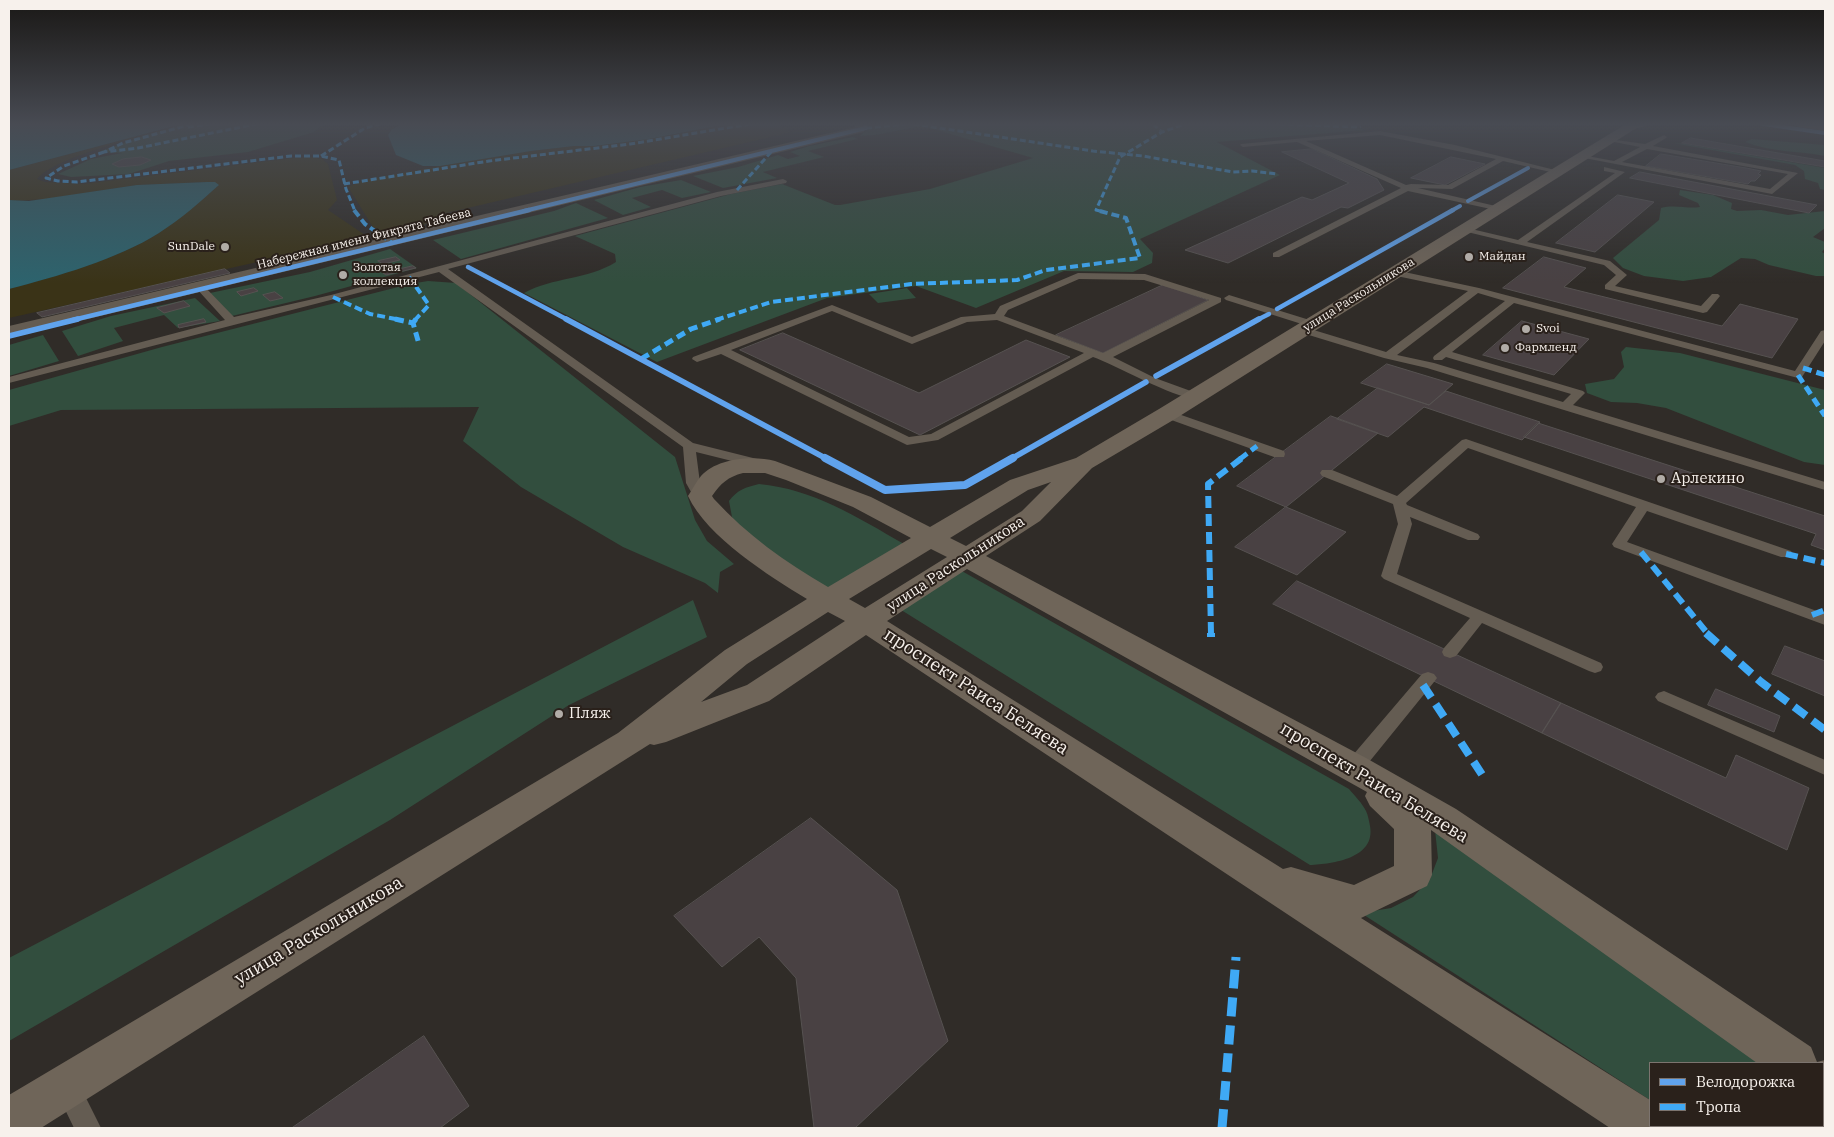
<!DOCTYPE html>
<meta charset="utf-8">
<style>
body{margin:0}
#map{position:relative;width:1834px;height:1137px;overflow:hidden;background:#302c28;font-family:"IBM Plex Serif",serif}
canvas{display:block}
.frame{position:absolute;inset:0;border:10px solid #f7f1ec;pointer-events:none}
.legend{position:absolute;left:1649px;top:1062px;width:175px;height:65px;box-sizing:border-box;background:#2a211b;border:1px solid #7c746f;margin:0;padding:6px 9px;list-style:none;font-size:15px;color:#f7f1ec}
.legend li{display:flex;align-items:center;gap:10px;height:25px}
.legend b{width:25px;border:1px solid #7c746f}
</style>
<div id="map">
<canvas width="1834" height="1137"></canvas>
<div class="frame"></div>
<ul class="legend">
<li><b style="height:6px;background:#60a3ed"></b>Велодорожка</li>
<li><b style="height:6px;background:#3fa9f5"></b>Тропа</li>
</ul>
</div>
<script>
const c = document.querySelector('canvas').getContext('2d');
c.lineJoin = 'round';
function fill(path, color) {
  c.fillStyle = color;
  c.fill(path, 'evenodd');
}
function trace(path, color, width, dash) {
  c.strokeStyle = color;
  c.lineWidth = width;
  c.lineCap = dash ? 'butt' : 'round';
  c.setLineDash(dash || []);
  c.stroke(path);
}
function drawText(font, color, halo, rows, align = 'center') {
  c.font = font + ' "IBM Plex Serif",serif';
  c.lineWidth = 4;
  c.setLineDash([]);
  c.textBaseline = 'middle';
  c.strokeStyle = halo;
  c.fillStyle = color;
  for (const [text, x, y, turn = 0] of rows) {
    c.save();
    c.translate(x, y);
    c.rotate((+turn || 0) * Math.PI / 180);
    c.textAlign = isNaN(turn) ? turn : align;
    if (halo) c.strokeText(text, 0, 0);
    c.fillText(text, 0, 0);
    c.restore();
  }
}
fill(new Path2D(`
 M188 124H324L314 132 248 152 169 161 129 174 71 177 58 174 91 159 122 153 98 152 149 134Z
 M869 124H1364L1356 128 1366 130 1217 142 1280 175 1140 239 1153 253 1152 263 1133 272 1064 271 976 308 916 286 827 298 657 362 524 293C553 277 587 280 616 262L615 254 575 236 731 194 782 184 835 205H840L930 189 1033 158 923 126 875 135 860 136 869 127Z
 M853 137 858 139 808 151 824 157 763 172 777 178 723 188 693 176 738 167 778 155 788 159 800 156 790 152 809 146Z
 M1752 139 1825 145V156C1799 151 1770 152 1745 142Z
 M1673 143 1685 144 1825 168V190L1820 189 1818 183 1805 179 1804 171 1795 165Z
 M681 180 711 192 682 198 662 190 632 198 651 207 623 215 594 200 640 187Z
 M1680 190 1713 195 1732 203 1731 209 1737 211 1761 210 1788 215 1825 211V228L1813 237 1825 242V248L1822 252 1825 254V276H1816L1769 265 1755 259 1741 258 1711 277 1683 281 1644 276 1623 268 1613 258 1659 220 1661 208C1674 204 1687 209 1700 207L1698 203 1679 195Z
 M576 203 608 218 461 259 433 240 554 211Z
 M390 249 417 268 315 296 232 316 210 293 310 272Z
 M428 281 456 283 675 457 695 520 707 541 734 564 720 572 718 593 705 583 623 547 521 487 463 441 479 407 61 410 9 426V390L162 347 410 284Z
 M907 288 916 298 878 303 869 294Z
 M195 298 220 321 178 328 164 315 114 328 123 341 78 356 62 331 111 316Z
 M43 335 59 361 9 376V345Z
 M1626 347 1680 353 1825 390V465L1804 462 1666 408 1637 403 1611 402 1587 393 1585 384 1614 379 1624 367 1621 352Z
 M759 484C813 489 857 517 904 544L829 589C803 573 744 543 732 517 731 512 730 506 729 501 737 490 746 487 759 484Z
 M960 570 1349 789C1355 796 1362 803 1366 811 1368 815 1369 821 1370 826 1376 858 1333 864 1310 865L898 608Z
 M693 600 707 637 569 705 390 820 9 1041V958Z
 M1435 830 1761 1063H1650V1100L1361 913 1391 908 1413 897 1430 879 1438 858Z
 M1823 1107 1825 1109V1128H1695L1691 1126H1823Z`), '#324e3e');
fill(new Path2D(`
 M727 124H776L792 132 442 214 422 226 385 232 373 227 348 187 364 180 440 166 531 151 574 146H594L649 139Z
 M179 125C170 131 156 132 146 135 121 142 52 160 37 179L45 182 84 184 293 158 311 157 322 159 328 164 337 200 328 210 368 237 9 318V289C57 276 116 260 159 233 180 219 200 202 219 185L207 182 137 185 46 199 13 201 9 200V170Z`), '#3a3317');
fill(new Path2D(`
 M9 124H182L9 170Z
 M402 124H727L649 139 594 146H574L531 151 440 166H423L396 155 388 135 392 129Z
 M207 182H215L219 185C200 202 181 219 159 233 118 259 56 277 9 289V200L29 201 137 185Z`), '#2d636d');
const building = new Path2D(`
 M1691 138 1825 161V167L1682 143Z
 M1312 149 1377 179 1384 190 1348 208 1341 207 1228 263 1185 250 1302 197 1312 200 1349 183 1282 152Z
 M1661 154 1746 168 1761 171 1758 174 1761 175 1755 181H1751L1748 184 1646 166Z
 M142 157 151 160 140 165 119 167 112 164 123 159Z
 M1451 157 1485 164 1445 185 1411 178Z
 M1640 172 1817 205 1809 213 1630 178Z
 M1618 195 1654 202 1595 252 1556 243Z
 M396 257 400 260 383 264 378 261Z
 M1544 257 1586 268 1564 287 1722 326 1740 304 1798 319 1772 358 1503 288Z
 M413 266 416 268 386 275 383 273Z
 M225 269 230 273 42 317 37 313Z
 M1163 285 1208 300 1103 353 1056 335Z
 M254 288 258 291 241 296 237 292Z
 M275 292 283 298 270 301 263 295Z
 M184 301 190 306 164 313 157 308Z
 M204 319 206 322 179 328 178 325Z
 M1522 321 1589 339 1554 375 1483 355Z
 M783 333 919 393 1026 340 1070 357 920 435 740 350Z
 M1387 364 1453 384 1429 405 1361 383Z
 M1378 388 1429 405 1446 391 1540 422 1522 440 1424 407 1388 437 1337 419Z
 M1331 416 1378 433 1286 507 1237 486Z
 M1538 423 1825 516V550L1811 545 1816 534 1524 437Z
 M1286 507 1346 532 1297 575 1235 547Z
 M1297 581 1561 703 1542 733 1273 604Z
 M1785 646 1825 661V696L1772 674Z
 M1716 689 1780 716 1774 732 1708 705Z
 M1561 703 1726 778 1736 755 1809 788 1787 850 1542 733Z
 M811 818 897 890 948 1041 855 1128H814L796 978 759 937 722 967 674 916Z
 M424 1036 469 1106 440 1128H292Z`);
fill(building, '#494143');
trace(building, '#565251', 1);
fill(new Path2D(`
 M1380 131 1455 145 1563 172 1559 174 1503 161 1452 189 1418 188 1500 207V211L1408 191 1279 257H1273V253L1401 188 1297 142 1243 147 1240 145 1241 144ZM1380 135 1496 159 1448 185 1411 184 1406 185 1306 141Z
 M1664 135 1667 137 1666 138 1653 146 1798 173 1772 194 1579 157 1582 155 1614 161 1640 147 1609 141V139L1645 144ZM1647 149 1788 174 1770 189 1622 162Z
 M1604 167 1625 172 1527 242 1610 261 1627 275 1615 286 1701 306 1712 294H1718L1720 296 1707 312 1703 313 1605 289V285L1616 275 1604 265 1459 230 1463 227 1518 240 1615 173 1604 171Z
 M783 179 787 181 786 183 721 196 448 269 693 443 765 461 766 464 760 468 696 452 700 483 707 496 705 499H695L686 483 683 447 439 272 9 383V377L225 320 196 288V284H202L234 317 331 295 717 192Z
 M1395 270 1479 288 1795 371 1821 331 1825 330V341L1802 377 1798 378 1514 303 1452 352 1583 391 1585 393 1573 405 1825 482V490L1427 368 1384 358 1299 332 1298 330 1303 327 1307 328 1386 352 1468 291 1392 275 1390 273ZM1478 293 1505 301 1434 356 1433 358 1434 360H1442L1446 357 1571 394 1563 402 1434 363 1397 355Z
 M1078 273 1145 274 1221 298V302L1113 357 1155 378 1199 394 1201 396 1199 398C1182 403 1114 364 1093 357L938 440 907 445 721 354 697 362 692 359 693 357 832 305 912 337 961 317 995 314 1000 306ZM1079 279 1144 280 1209 300 1103 353 1004 316 1008 310ZM832 311 912 344 967 322 997 320 1084 353 931 434 909 437 731 350Z
 M1229 295 1316 322 1317 324 1312 327 1308 326 1226 300 1224 298Z
 M1167 410 1284 451 1285 454 1284 457H1274L1163 417 1161 414Z
 M1466 439 1791 551 1793 554 1791 557H1781L1647 511 1627 542 1825 614V625L1614 547 1612 544 1636 507 1468 448 1406 503 1407 505 1478 534 1480 537 1478 540H1468L1410 517 1412 524 1397 574 1601 663 1603 667 1601 671 1595 673 1589 671 1482 623 1456 656 1450 658 1444 656 1442 652 1444 648 1470 618 1384 579 1381 576 1398 524 1393 504 1322 476 1320 473 1322 470H1332L1397 496 1462 440Z
 M1428 672 1434 674 1437 678 1434 682 1361 772 1354 774 1347 772 1345 767 1347 762 1422 674Z
 M1664 691 1825 760V775L1658 701 1655 697 1658 693Z
 M68 1076 77 1080 101 1128H74L55 1089 59 1080Z`), '#645c52');
fill(new Path2D(`
 M853 124H865L867 127 864 132 860 133 9 338V326L855 127Z`), '#645c52');
fill(new Path2D(`
 M1626 124H1648L1646 126 1635 129 1175 419 1092 468 1040 521 986 556 1366 758 1456 809 1811 1047 1817 1062 1825 1060V1107L1823 1106V1063H1757L1431 830 1432 875 1427 886 1361 918 1650 1100V1126H1675L1676 1128H1610L866 635 769 701 666 742 654 745 650 744 41 1128H9V1095L618 733 725 650 807 599C769 576 707 537 688 496 692 490 696 482 701 476 717 458 753 455 775 461L871 497 930 527 1010 480 1076 458 1159 409ZM743 473H765L786 480 853 507 911 538 828 587C785 562 747 535 714 499L712 496C721 483 728 477 743 473ZM1051 482 1022 511 966 546 950 538 1028 490ZM931 549 947 557 865 608 849 599ZM967 569 1367 792 1365 796 1370 806 1394 829V866L1354 885 1291 867 1283 869 887 621ZM828 612 845 621 747 685 701 702 747 664Z
 M1793 124H1825V131L1799 127Z`), '#6f6559');
trace(new Path2D(`
 M192 124 123 143 104 152 138 148 256 124
 M913 124 1093 151 1143 156 1233 172 1252 171 1278 174
 M1153 124 1162 132
 M1279 124 1361 127
 M188 127 210 124
 M866 128 905 124
 M104 152 64 166 46 178 58 181 77 182 291 156H321L339 160 346 189 355 211
 M321 156 365 128 379 124
 M344 184 489 161 630 144 750 124
 M737 190 772 151
 M1100 211 1096 210 1120 157 1162 132 1185 124`), '#3fa9f5', 3, [6, 3]);
trace(new Path2D(`
 M354 210 365 224 392 243
 M409 277 429 305 415 320
 M333 297 370 314 401 320
 M716 320 771 302 911 284 1017 280 1046 270 1140 258 1126 218 1096 210`), '#3fa9f5', 4, [8, 4]);
trace(new Path2D(`
 M395 319 413 323 419 344
 M413 323 416 319
 M641 359 691 329 720 319
 M1803 368 1825 375
 M1798 375 1825 416
 M1240 459 1257 446`), '#3fa9f5', 5, [9, 5]);
trace(new Path2D(`
 M1641 552 1708 634
 M1786 554 1825 563
 M1812 615 1825 610
 M1211 634 1208 484 1242 458`), '#3fa9f5', 6, [12, 6]);
trace(new Path2D(`
 M1211 633V637
 M1706 633 1761 682 1825 730
 M1423 685 1483 776`), '#3fa9f5', 8, [15, 8]);
trace(new Path2D(`
 M1222 1128 1236 957`), '#3fa9f5', 9, [19, 9]);
trace(new Path2D(`
 M1763 124 1825 133
 M1468 201 1528 168
 M524 211 866 128 865 124
 M1451 211 1460 206`), '#60a3ed', 4);
trace(new Path2D(`
 M468 267 568 320
 M1277 309 1453 210
 M73 320 529 210
 M1257 320 1269 314`), '#60a3ed', 4.5);
trace(new Path2D(`
 M566 319 827 459
 M9 336 78 319
 M1156 376 1259 319
 M1011 459 1146 382`), '#60a3ed', 5.5);
trace(new Path2D(`
 M825 458 885 490 965 485 1013 458`), '#60a3ed', 8);
const sky = c.createLinearGradient(0, 0, 0, 283);
sky.addColorStop(0, '#1a1816');
sky.addColorStop(0.44, '#484b53');
sky.addColorStop(1, '#484b5300');
c.fillStyle = sky;
c.fillRect(0, 0, 1834, 283);
for (const [x, y, r, color] of [
 [225,247,5,"#b1aca7"],
 [1469,257,5,"#b1aca7"],
 [343,275,5,"#b1aca7"],
 [1526,329,5,"#b1aca7"],
 [1505,348,5,"#b1aca7"],
 [1661,479,5,"#b1aca7"],
 [559,714,5,"#b1aca7"]
]) {
  const dot = new Path2D();
  dot.arc(x, y, r, 0, 2 * Math.PI);
  c.fillStyle = color;
  c.fill(dot);
  trace(dot, '#2a211b', 2);
}
drawText('12px', '#f7f1ec', '#2a211b', [
 ["Набережная имени Фикрята Табеева",364,239,-14],
 ["улица Раскольникова",1359,295,-32]
]);
drawText('12px', '#f7f1ec', '#2a211b', [
 ["SunDale",215,247,"right"],
 ["Майдан",1479,257],
 ["Золотая",353,268],
 ["коллекция",353,282],
 ["Svoi",1536,329],
 ["Фармленд",1515,348]
], 'left');
drawText('15px', '#f7f1ec', '#2a211b', [
 ["Арлекино",1671,479],
 ["Пляж",569,714]
], 'left');
drawText('15px', '#f7f1ec', '#2a211b', [
 ["улица Раскольникова",956,564,-33]
]);
drawText('18px', '#f7f1ec', '#2a211b', [
 ["проспект Раиса Беляева",976,692,33],
 ["проспект Раиса Беляева",1374,783,31],
 ["улица Раскольникова",319,931,-31]
]);
</script>
